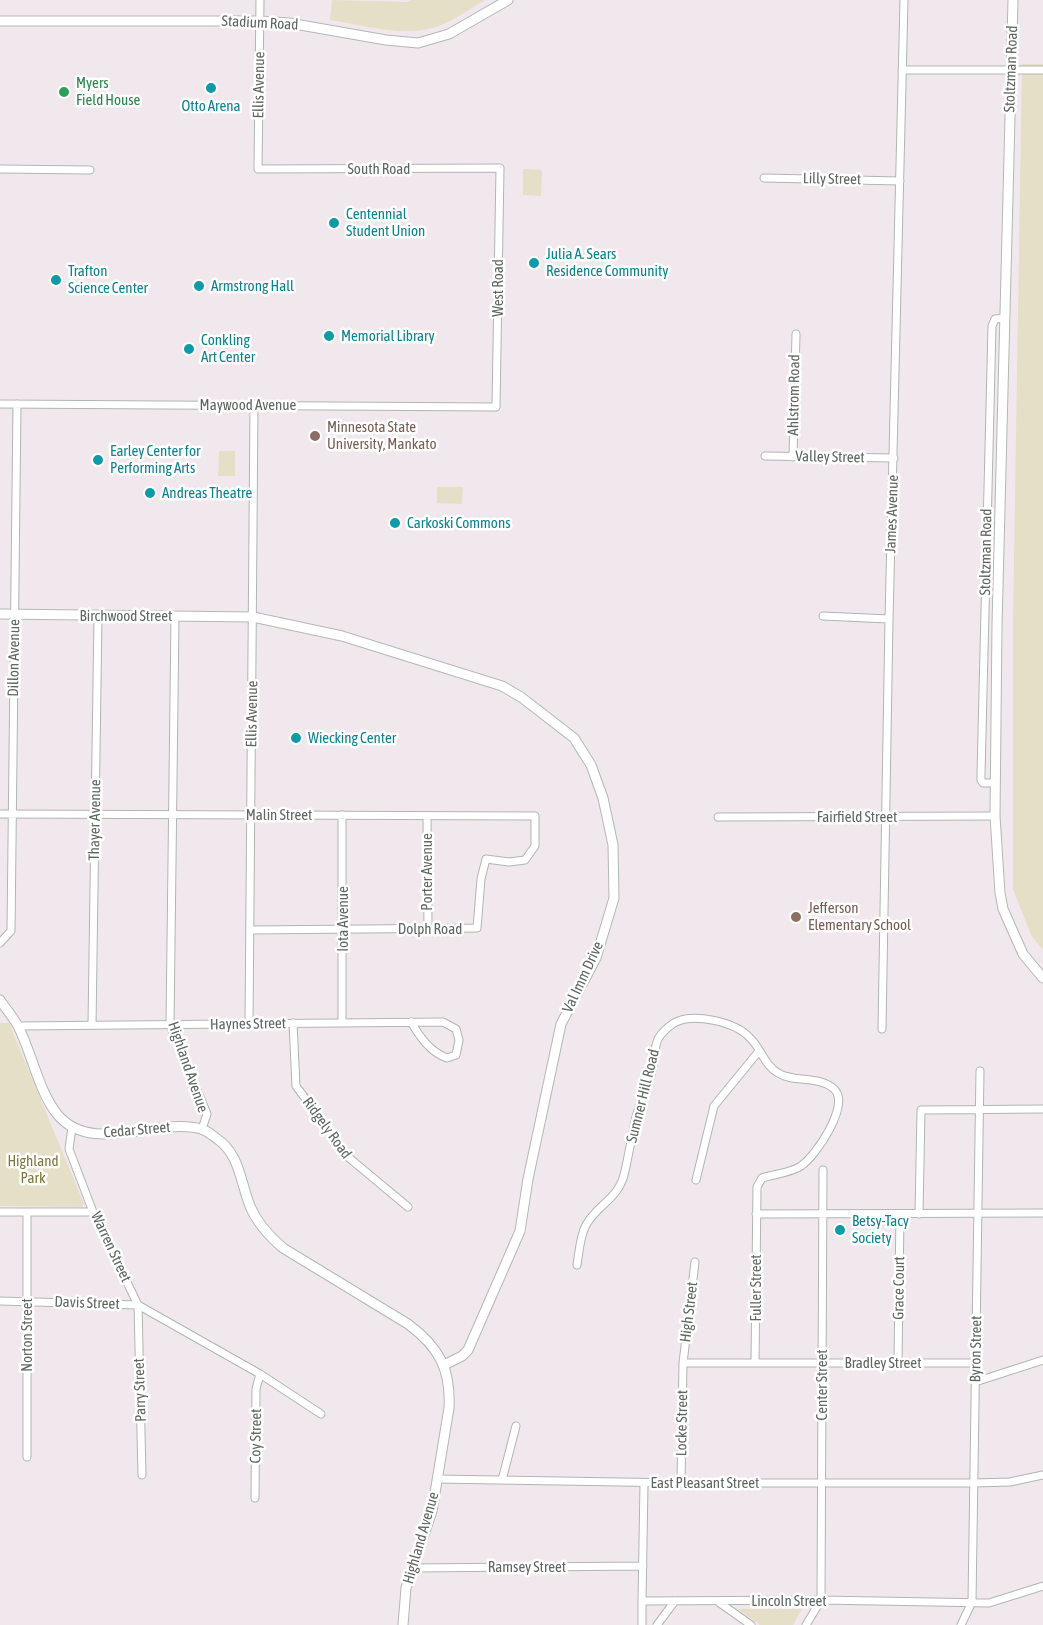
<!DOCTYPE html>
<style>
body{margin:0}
canvas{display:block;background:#f0e8ec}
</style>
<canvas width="1043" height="1625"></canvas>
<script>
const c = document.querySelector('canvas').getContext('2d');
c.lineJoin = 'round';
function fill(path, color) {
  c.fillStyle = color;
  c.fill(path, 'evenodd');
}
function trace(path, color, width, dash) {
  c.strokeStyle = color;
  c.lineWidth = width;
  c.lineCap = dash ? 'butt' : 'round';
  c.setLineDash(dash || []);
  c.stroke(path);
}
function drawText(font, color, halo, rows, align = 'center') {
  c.font = font + ' "Asap Condensed",sans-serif';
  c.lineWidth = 5;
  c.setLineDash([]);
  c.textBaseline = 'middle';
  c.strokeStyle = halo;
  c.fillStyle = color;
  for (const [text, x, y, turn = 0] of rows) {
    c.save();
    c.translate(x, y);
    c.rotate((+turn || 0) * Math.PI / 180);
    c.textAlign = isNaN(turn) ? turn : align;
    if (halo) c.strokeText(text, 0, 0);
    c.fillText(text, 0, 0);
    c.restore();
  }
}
fill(new Path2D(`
 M332 0 407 2 411 0H485C469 9 454 21 436 27 403 38 364 25 330 20Z
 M1022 64H1043V950L1031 935 1013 889V623Z
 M523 169 542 170 541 196 523 195Z
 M219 451H235V476H218Z
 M437 487H463L462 504 437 503Z
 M0 1023H9L84 1204 81 1207 0 1206Z
 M738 1609H802L793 1625H760Z`), '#e5dfc7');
const street = new Path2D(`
 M902 70H1043
 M0 169 90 170
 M764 178 900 181
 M0 404 496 407 500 168 258 169 260 0
 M765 456 894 458
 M793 457 796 334
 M175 616 170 1025 207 1114 202 1129
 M823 616 889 619
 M995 783H983L981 780V774L992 326 995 319 1005 318
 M0 814 535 816V846L525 860 509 862 486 859 481 879 477 928 250 930
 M342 815V1023
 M427 816 428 928
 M718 817 995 816
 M0 943 11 931 17 404
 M293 1023 296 1086 331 1133 342 1152 408 1207
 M249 1024 254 404
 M92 1025 98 615
 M18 1026 443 1022 456 1029 459 1040 456 1055 447 1058C430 1052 420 1037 411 1022
 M882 1029 889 619 904 0
 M72 1127 69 1149 93 1212 138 1305 260 1374 321 1414
 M696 1180 714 1106 759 1051
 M0 1212H93
 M27 1212V1457
 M756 1214 1043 1213
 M919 1214 921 1110 1043 1109
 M577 1265C579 1252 580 1236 586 1225 598 1203 619 1200 625 1171 629 1153 632 1135 636 1117 640 1103 647 1089 651 1075 655 1063 653 1050 658 1039 662 1032 668 1027 674 1023 693 1012 736 1022 750 1038 761 1048 764 1065 778 1073 794 1083 819 1075 834 1089 851 1104 816 1156 801 1166 791 1173 774 1174 762 1178L757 1187 755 1362
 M0 1301 138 1305 142 1475
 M898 1362 900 1214
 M683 1363H975
 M975 1382 1043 1360
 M437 1479 681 1483H973L1010 1482 1043 1475
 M502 1480 516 1426
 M644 1483 642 1601 821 1600 989 1603 1043 1586
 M681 1483 683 1363 695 1262
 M255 1498 256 1389 260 1374
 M412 1568 643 1566
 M821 1600 823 1170
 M717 1601 751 1625
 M642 1625V1601
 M657 1625 675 1601
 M806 1625 821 1600
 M961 1625 972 1602 980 1071`);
const secondary = new Path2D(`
 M1013 0 997 625 995 816 1000 893 1003 909 1023 954 1043 978
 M0 21H260L289 23 386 40 418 43 449 34 508 0
 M0 614 253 617 342 636 502 686 521 697 574 738 591 765 603 798 613 845 614 898 596 958 561 1024 528 1179 520 1231 468 1350 462 1356 444 1365
 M0 1000C6 1009 13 1017 18 1026 32 1053 38 1090 57 1114 91 1156 157 1117 201 1129 206 1130 212 1135 216 1138 240 1154 240 1181 250 1206 257 1223 269 1236 283 1248L408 1324C439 1347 451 1369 449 1408L432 1511 406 1588 403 1625`);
trace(street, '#b0b6b3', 9);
trace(secondary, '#b2b9b5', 11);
trace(street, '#fff', 7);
trace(secondary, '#fff', 9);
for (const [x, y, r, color] of [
 [211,88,6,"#0f9aa8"],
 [64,92,6,"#2e9e5b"],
 [334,223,6,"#0f9aa8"],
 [534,263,6,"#0f9aa8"],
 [56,280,6,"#0f9aa8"],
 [199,286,6,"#0f9aa8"],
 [329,336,6,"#0f9aa8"],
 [189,349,6,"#0f9aa8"],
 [315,436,6,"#8d6e63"],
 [98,460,6,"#0f9aa8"],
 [150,493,6,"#0f9aa8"],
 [395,523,6,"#0f9aa8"],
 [296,738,6,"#0f9aa8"],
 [796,917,6,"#8d6e63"],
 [840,1230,6,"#0f9aa8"]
]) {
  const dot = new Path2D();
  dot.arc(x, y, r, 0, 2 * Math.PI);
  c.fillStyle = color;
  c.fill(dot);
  trace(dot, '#fff', 2);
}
drawText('15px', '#5f6762', '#fff', [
 ["Stadium Road",260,23,3],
 ["Stoltzman Road",1011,69,-88],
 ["Ellis Avenue",259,85,-89],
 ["South Road",379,169],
 ["Lilly Street",832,179,1],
 ["West Road",498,288,-90],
 ["Ahlstrom Road",794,395,-89],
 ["Maywood Avenue",248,405],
 ["Valley Street",830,457,1],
 ["James Avenue",892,514,-88],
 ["Stoltzman Road",986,552,-89],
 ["Birchwood Street",126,616],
 ["Dillon Avenue",14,658,-89],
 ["Ellis Avenue",252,714,-89],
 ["Malin Street",279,815],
 ["Fairfield Street",857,817],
 ["Thayer Avenue",95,820,-89],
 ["Porter Avenue",427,872,-90],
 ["Iota Avenue",343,919,-90],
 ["Dolph Road",430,929],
 ["Val Imm Drive",583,977,-65],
 ["Haynes Street",248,1024,-1],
 ["Highland Avenue",188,1067,71],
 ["Sumner Hill Road",643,1096,-76],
 ["Ridgely Road",327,1128,54],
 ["Cedar Street",137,1130,-5],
 ["Warren Street",111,1247,65],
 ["Fuller Street",756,1288,-90],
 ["Grace Court",899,1288,-89],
 ["Davis Street",87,1303,2],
 ["High Street",689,1312,-83],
 ["Norton Street",27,1335,-90],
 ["Byron Street",976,1349,-89],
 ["Bradley Street",883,1363],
 ["Center Street",822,1385,-90],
 ["Parry Street",140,1390,-92],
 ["Locke Street",682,1423,-89],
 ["Coy Street",256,1436,-89],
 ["East Pleasant Street",705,1483],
 ["Highland Avenue",421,1538,-74],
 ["Ramsey Street",527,1567],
 ["Lincoln Street",789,1601]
]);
drawText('15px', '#27864d', '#fff', [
 ["Myers",76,83],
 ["Field House",76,100]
], 'left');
drawText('15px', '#0d838f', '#fff', [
 ["Otto Arena",211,106,"center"],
 ["Centennial",346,214],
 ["Student Union",346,231],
 ["Julia A. Sears",546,254],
 ["Residence Community",546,271],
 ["Trafton",68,271],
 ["Science Center",68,288],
 ["Armstrong Hall",211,286],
 ["Memorial Library",341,336],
 ["Conkling",201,340],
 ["Art Center",201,357],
 ["Earley Center for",110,451],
 ["Performing Arts",110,468],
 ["Andreas Theatre",162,493],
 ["Carkoski Commons",407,523],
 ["Wiecking Center",308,738],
 ["Betsy-Tacy",852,1221],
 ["Society",852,1238]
], 'left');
drawText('15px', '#785e54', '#fff', [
 ["Minnesota State",327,427],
 ["University, Mankato",327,444],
 ["Jefferson",808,908],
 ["Elementary School",808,925]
], 'left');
drawText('15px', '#81763c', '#fff', [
 ["Highland",33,1161],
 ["Park",33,1178]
]);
</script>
